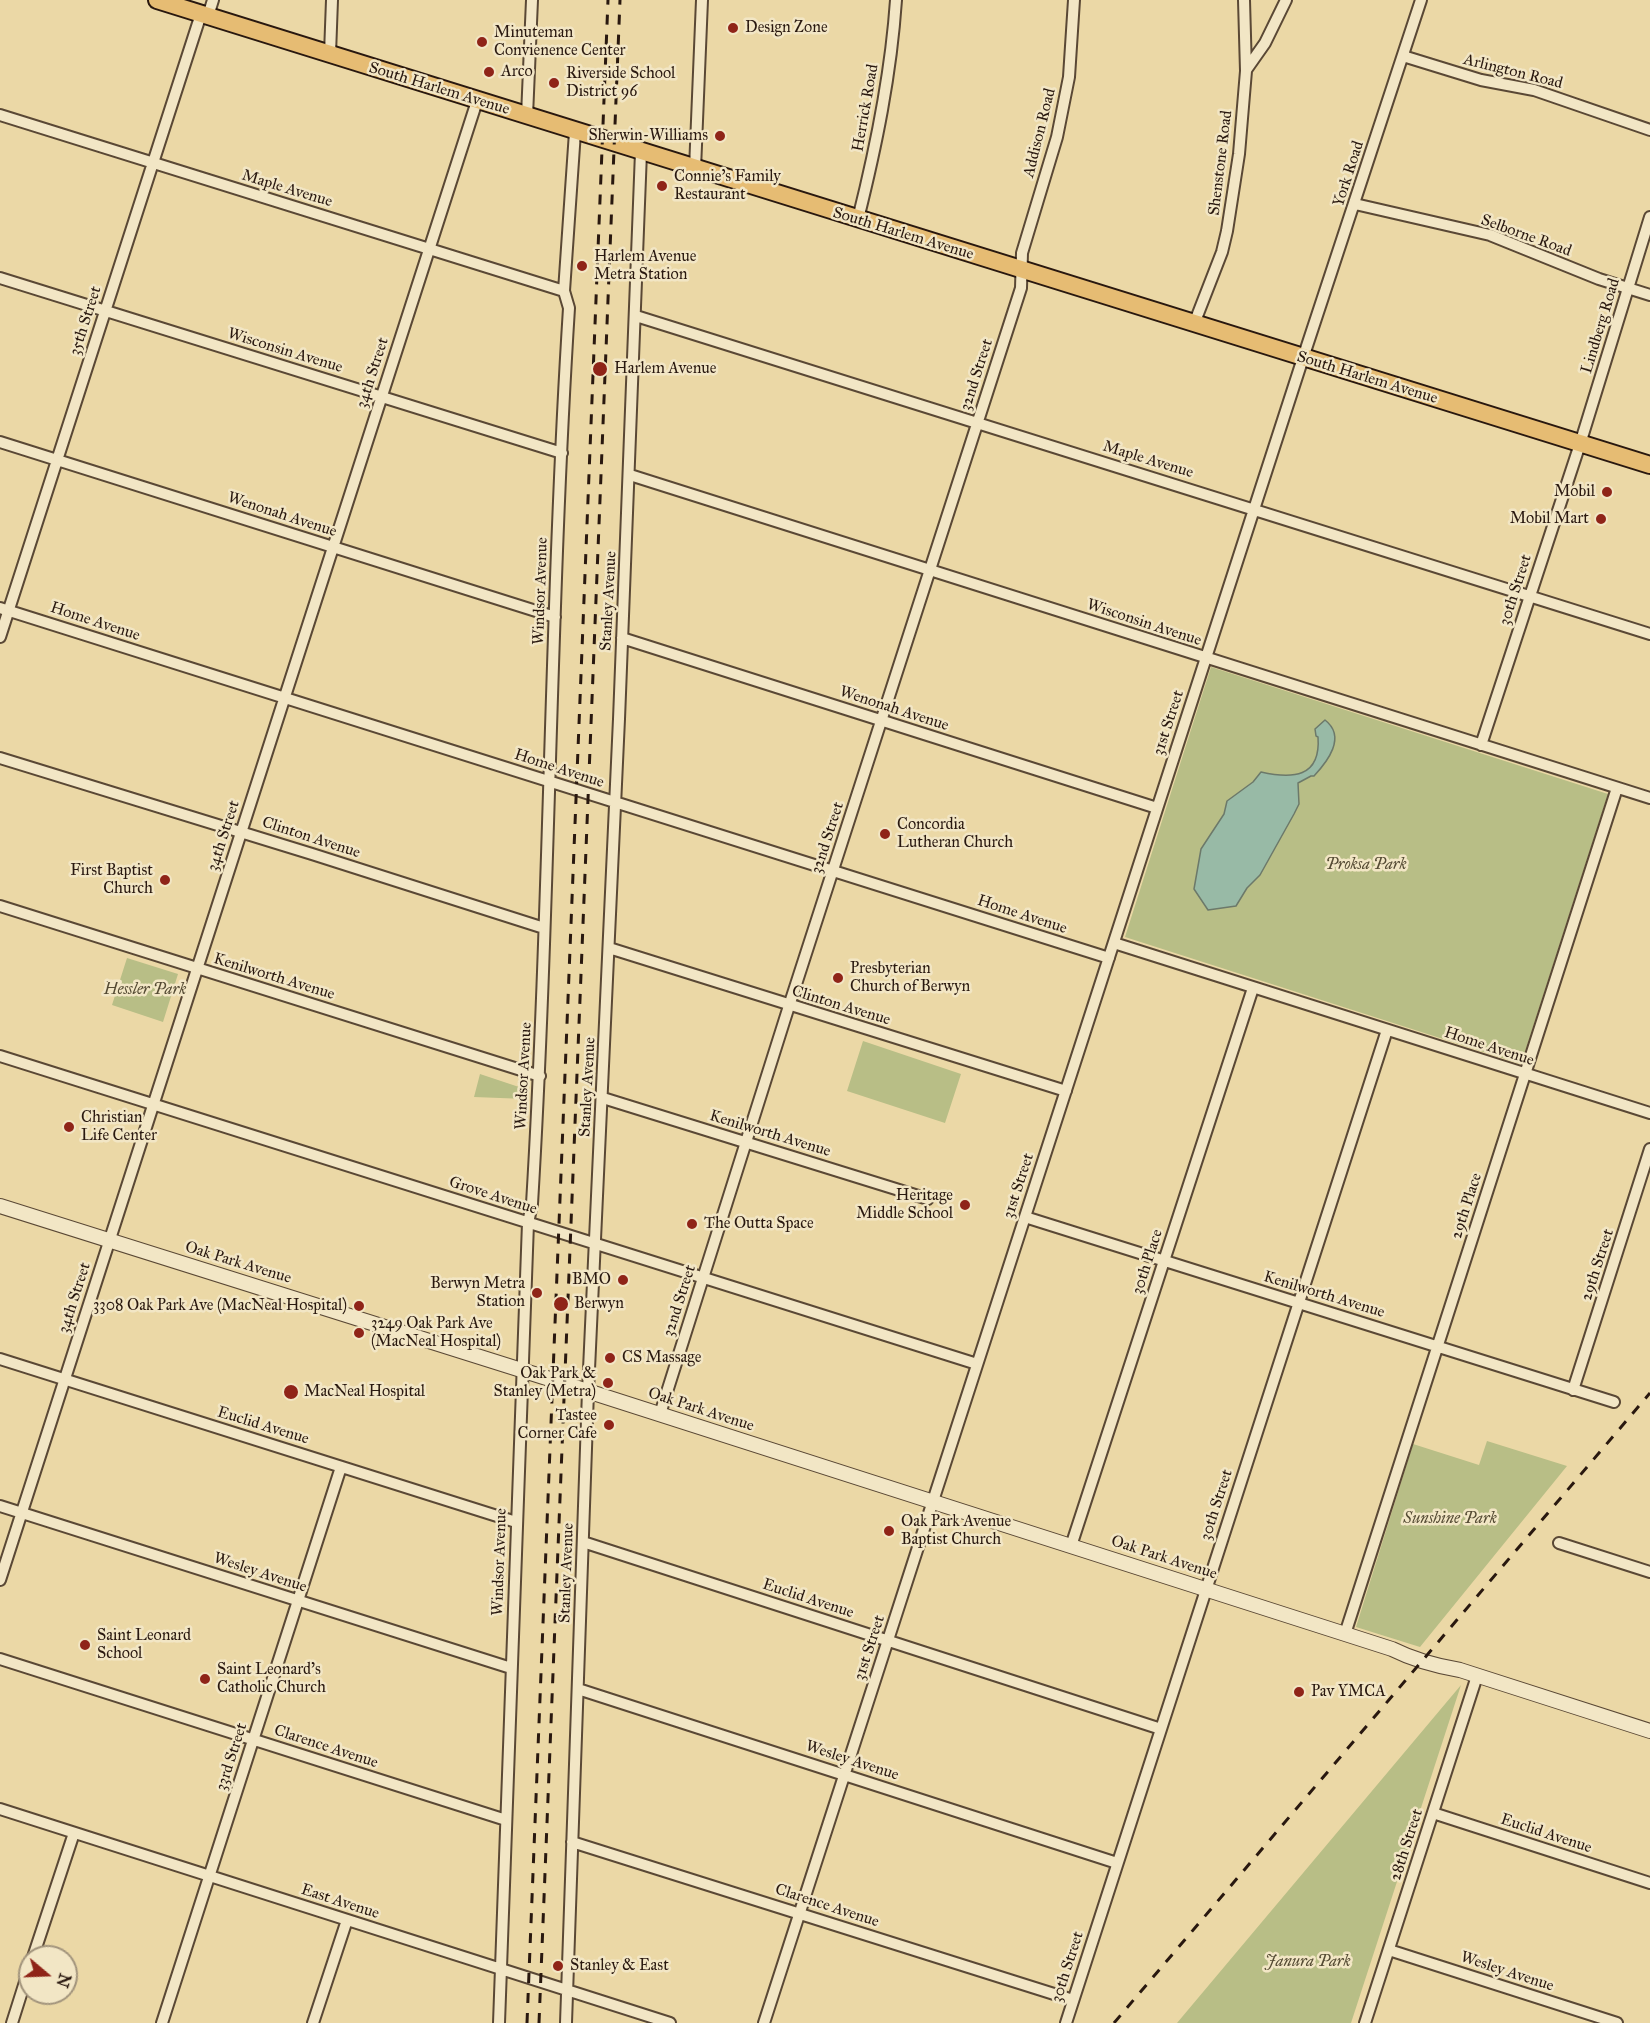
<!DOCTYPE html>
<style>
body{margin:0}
#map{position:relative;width:1650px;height:2023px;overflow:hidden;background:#ebd8a6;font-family:"IM FELL Great Primer",serif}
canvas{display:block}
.north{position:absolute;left:18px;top:1945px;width:60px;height:60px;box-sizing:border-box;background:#f2e6c5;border:2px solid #a2947c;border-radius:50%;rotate:109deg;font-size:16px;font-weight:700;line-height:24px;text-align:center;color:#29180f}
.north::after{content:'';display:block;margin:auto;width:21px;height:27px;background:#8f2418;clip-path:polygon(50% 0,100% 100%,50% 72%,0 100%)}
</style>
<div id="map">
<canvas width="1650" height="2023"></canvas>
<div class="north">N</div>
</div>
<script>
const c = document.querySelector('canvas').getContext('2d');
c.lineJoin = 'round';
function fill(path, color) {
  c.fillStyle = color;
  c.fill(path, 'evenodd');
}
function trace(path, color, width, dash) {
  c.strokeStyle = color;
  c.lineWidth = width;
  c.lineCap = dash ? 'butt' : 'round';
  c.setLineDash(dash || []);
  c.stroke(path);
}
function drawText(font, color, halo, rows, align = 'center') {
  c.font = font + ' "IM FELL Great Primer",serif';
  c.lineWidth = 5;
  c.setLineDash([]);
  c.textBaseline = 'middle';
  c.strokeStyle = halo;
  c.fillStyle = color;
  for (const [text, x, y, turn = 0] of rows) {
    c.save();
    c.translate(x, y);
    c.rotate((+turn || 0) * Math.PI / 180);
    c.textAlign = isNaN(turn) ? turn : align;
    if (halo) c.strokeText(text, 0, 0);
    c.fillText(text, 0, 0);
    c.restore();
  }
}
fill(new Path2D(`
 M1211 667 1608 794 1521 1064 1125 937Z
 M127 958 178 974 163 1022 112 1005Z
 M863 1041 961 1074 945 1123 847 1091Z
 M480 1074 525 1089 526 1099 474 1097Z
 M1487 1441 1567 1466 1420 1647 1356 1627 1413 1444 1479 1465Z
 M1461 1685 1351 2023H1177Z`), '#b8be86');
const water = new Path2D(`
 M1325 720C1347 737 1327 762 1314 776H1311L1298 783 1299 804 1294 814 1260 875 1247 888 1236 906 1208 910 1194 889 1201 849 1224 814 1227 801 1253 782 1261 772C1292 779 1321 778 1318 737L1316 736 1315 729Z`);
fill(water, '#98baa6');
trace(water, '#6c796a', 1.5);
const minor = new Path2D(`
 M208 16 213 0
 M330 54 332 0
 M1403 56 1481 80 1534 90 1650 130
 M1246 70 1265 43 1286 0
 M0 115 564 291
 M527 116 532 0
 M695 169 702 0
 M1355 204 1490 235 1599 279 1650 295
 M858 219C876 147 891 75 896 0
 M0 278 562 453
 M636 316 1650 634
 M1194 324 1222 252 1227 231 1239 154 1246 71 1244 0
 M0 442 555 617
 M630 475 1650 798
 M0 608 1109 958
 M0 637 201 14
 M622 638 1157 808
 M1481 745 1580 444 1650 217
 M0 758 312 854 544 928
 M0 906 540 1076
 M1114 943 1650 1113
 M609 948 1066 1091
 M0 1056 977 1364
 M603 1098 928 1199
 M1025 1217 1614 1402
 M0 1359 516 1522
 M1573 1390 1650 1149
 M660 1414 789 1006 1021 288 1022 253 1057 137 1069 77 1074 0
 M0 1506 511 1668
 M583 1542 1161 1729
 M1559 1543 1650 1572
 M1071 1546 1253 988
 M0 1580 477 101
 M1345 1634 1617 788
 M0 1659 506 1820
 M578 1689 1117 1863
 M0 1809 670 2023
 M1433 1813 1650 1883
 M572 1842 1073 2000
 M1389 1950 1617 2023
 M33 1957 74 1833
 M12 2023 30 1966
 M162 2023 341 1467
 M313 2023 347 1920
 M499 2023 528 1223 532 1204C550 905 550 607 569 308L564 291 575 132
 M566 2023 588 1391 619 719 641 152
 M764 2023 1303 358 1421 0
 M1066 2023 1387 1030
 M1365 2023 1477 1676`);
const tertiary = new Path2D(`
 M0 1206 553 1380 1392 1649C1414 1660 1436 1666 1460 1670L1650 1731`);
const primary = new Path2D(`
 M157 0 1650 465`);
trace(minor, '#5a4835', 14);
trace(tertiary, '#5a4835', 16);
trace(primary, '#29180f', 20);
trace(minor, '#f2e6c5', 10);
trace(tertiary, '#f2e6c5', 14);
trace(primary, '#e6bc73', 16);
trace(new Path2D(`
 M527 2023 608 0
 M539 2023 620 0
 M1114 2023 1650 1393`), '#29180f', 3, [10, 10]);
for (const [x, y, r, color] of [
 [733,28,6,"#8f2418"],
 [482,42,6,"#8f2418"],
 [489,72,6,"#8f2418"],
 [554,83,6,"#8f2418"],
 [720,136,6,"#8f2418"],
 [662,186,6,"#8f2418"],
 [582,266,6,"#8f2418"],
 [600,369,8,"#8f2418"],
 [1607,492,6,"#8f2418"],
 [1601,519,6,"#8f2418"],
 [885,834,6,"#8f2418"],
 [165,880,6,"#8f2418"],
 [838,978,6,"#8f2418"],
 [69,1127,6,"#8f2418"],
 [965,1205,6,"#8f2418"],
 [692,1224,6,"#8f2418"],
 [623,1280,6,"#8f2418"],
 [537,1293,6,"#8f2418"],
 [561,1304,8,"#8f2418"],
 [359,1306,6,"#8f2418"],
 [359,1333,6,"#8f2418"],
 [610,1358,6,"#8f2418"],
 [608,1383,6,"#8f2418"],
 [291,1392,8,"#8f2418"],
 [609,1425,6,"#8f2418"],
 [889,1531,6,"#8f2418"],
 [85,1645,6,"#8f2418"],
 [205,1679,6,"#8f2418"],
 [1299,1692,6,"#8f2418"],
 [558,1966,6,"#8f2418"]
]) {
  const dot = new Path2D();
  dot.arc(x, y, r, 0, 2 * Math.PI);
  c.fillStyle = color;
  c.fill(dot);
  trace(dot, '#f2e6c5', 2);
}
drawText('16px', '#29180f', '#f2e6c5', [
 ["Design Zone",745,28],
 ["Minuteman",494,33],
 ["Convienence Center",494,51],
 ["Arco",501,72],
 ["Riverside School",566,74],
 ["District 96",566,92],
 ["Sherwin-Williams",708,136,"right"],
 ["Connie's Family",674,177],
 ["Restaurant",674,195],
 ["Harlem Avenue",594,257],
 ["Metra Station",594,275],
 ["Harlem Avenue",614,369],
 ["Mobil",1595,492,"right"],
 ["Mobil Mart",1589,519,"right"],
 ["Concordia",897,825],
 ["Lutheran Church",897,843],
 ["First Baptist",153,871,"right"],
 ["Church",153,889,"right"],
 ["Presbyterian",850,969],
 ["Church of Berwyn",850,987],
 ["Christian",81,1118],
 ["Life Center",81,1136],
 ["Heritage",953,1196,"right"],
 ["Middle School",953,1214,"right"],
 ["The Outta Space",704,1224],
 ["BMO",611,1280,"right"],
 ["Berwyn Metra",525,1284,"right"],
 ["Station",525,1302,"right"],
 ["Berwyn",574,1304],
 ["3308 Oak Park Ave (MacNeal Hospital)",347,1306,"right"],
 ["3249 Oak Park Ave",371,1324],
 ["(MacNeal Hospital)",371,1342],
 ["CS Massage",622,1358],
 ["Oak Park &",596,1374,"right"],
 ["Stanley (Metra)",596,1392,"right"],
 ["MacNeal Hospital",304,1392],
 ["Tastee",597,1416,"right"],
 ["Corner Cafe",597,1434,"right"],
 ["Oak Park Avenue",901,1522],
 ["Baptist Church",901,1540],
 ["Saint Leonard",97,1636],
 ["School",97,1654],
 ["Saint Leonard's",217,1670],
 ["Catholic Church",217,1688],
 ["Pav YMCA",1311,1692],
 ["Stanley & East",570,1966]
], 'left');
drawText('16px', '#29180f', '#f2e6c5', [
 ["Arlington Road",1513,72,14],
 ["South Harlem Avenue",439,89,17],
 ["Herrick Road",866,108,-80],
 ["Addison Road",1040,133,-76],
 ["Shenstone Road",1221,163,-83],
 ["York Road",1349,174,-72],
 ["Maple Avenue",287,189,17],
 ["South Harlem Avenue",903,234,17],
 ["Selborne Road",1526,236,20],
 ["35th Street",86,321,-72],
 ["Lindberg Road",1601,326,-73],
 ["Wisconsin Avenue",285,351,17],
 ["34th Street",373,373,-72],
 ["32nd Street",977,375,-72],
 ["South Harlem Avenue",1367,378,17],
 ["Maple Avenue",1148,460,17],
 ["Wenonah Avenue",282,515,18],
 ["30th Street",1516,590,-72],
 ["Windsor Avenue",541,591,-88],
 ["Stanley Avenue",609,601,-87],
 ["Home Avenue",95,622,18],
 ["Wisconsin Avenue",1144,623,18],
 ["Wenonah Avenue",894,709,18],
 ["31st Street",1169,723,-72],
 ["Home Avenue",559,769,18],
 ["34th Street",224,836,-72],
 ["Clinton Avenue",311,838,18],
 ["32nd Street",828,838,-72],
 ["Home Avenue",1022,915,18],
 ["Kenilworth Avenue",274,977,17],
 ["Clinton Avenue",841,1006,17],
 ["Home Avenue",1489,1047,18],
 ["Windsor Avenue",524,1076,-87],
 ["Stanley Avenue",588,1087,-87],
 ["Kenilworth Avenue",770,1134,17],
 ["31st Street",1019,1186,-72],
 ["Grove Avenue",493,1196,18],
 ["29th Place",1467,1206,-72],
 ["30th Place",1148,1262,-72],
 ["Oak Park Avenue",238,1263,17],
 ["29th Street",1598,1265,-72],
 ["Kenilworth Avenue",1324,1295,17],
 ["34th Street",75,1298,-72],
 ["32nd Street",680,1301,-72],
 ["Oak Park Avenue",701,1410,18],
 ["Euclid Avenue",263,1426,17],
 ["30th Street",1217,1505,-72],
 ["Oak Park Avenue",1164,1558,18],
 ["Windsor Avenue",500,1562,-88],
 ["Wesley Avenue",260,1573,18],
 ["Stanley Avenue",567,1573,-88],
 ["Euclid Avenue",808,1599,18],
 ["31st Street",870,1648,-72],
 ["Clarence Avenue",326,1747,18],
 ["33rd Street",232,1757,-72],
 ["Wesley Avenue",852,1761,18],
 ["Euclid Avenue",1546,1834,18],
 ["28th Street",1407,1845,-72],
 ["East Avenue",340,1902,18],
 ["Clarence Avenue",827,1906,18],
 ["30th Street",1068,1967,-72],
 ["Wesley Avenue",1507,1972,18]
]);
drawText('italic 16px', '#544a33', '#f2e6c5', [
 ["Proksa Park",1366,865],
 ["Hessler Park",145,990],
 ["Sunshine Park",1450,1519],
 ["Janura Park",1308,1962]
]);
</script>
